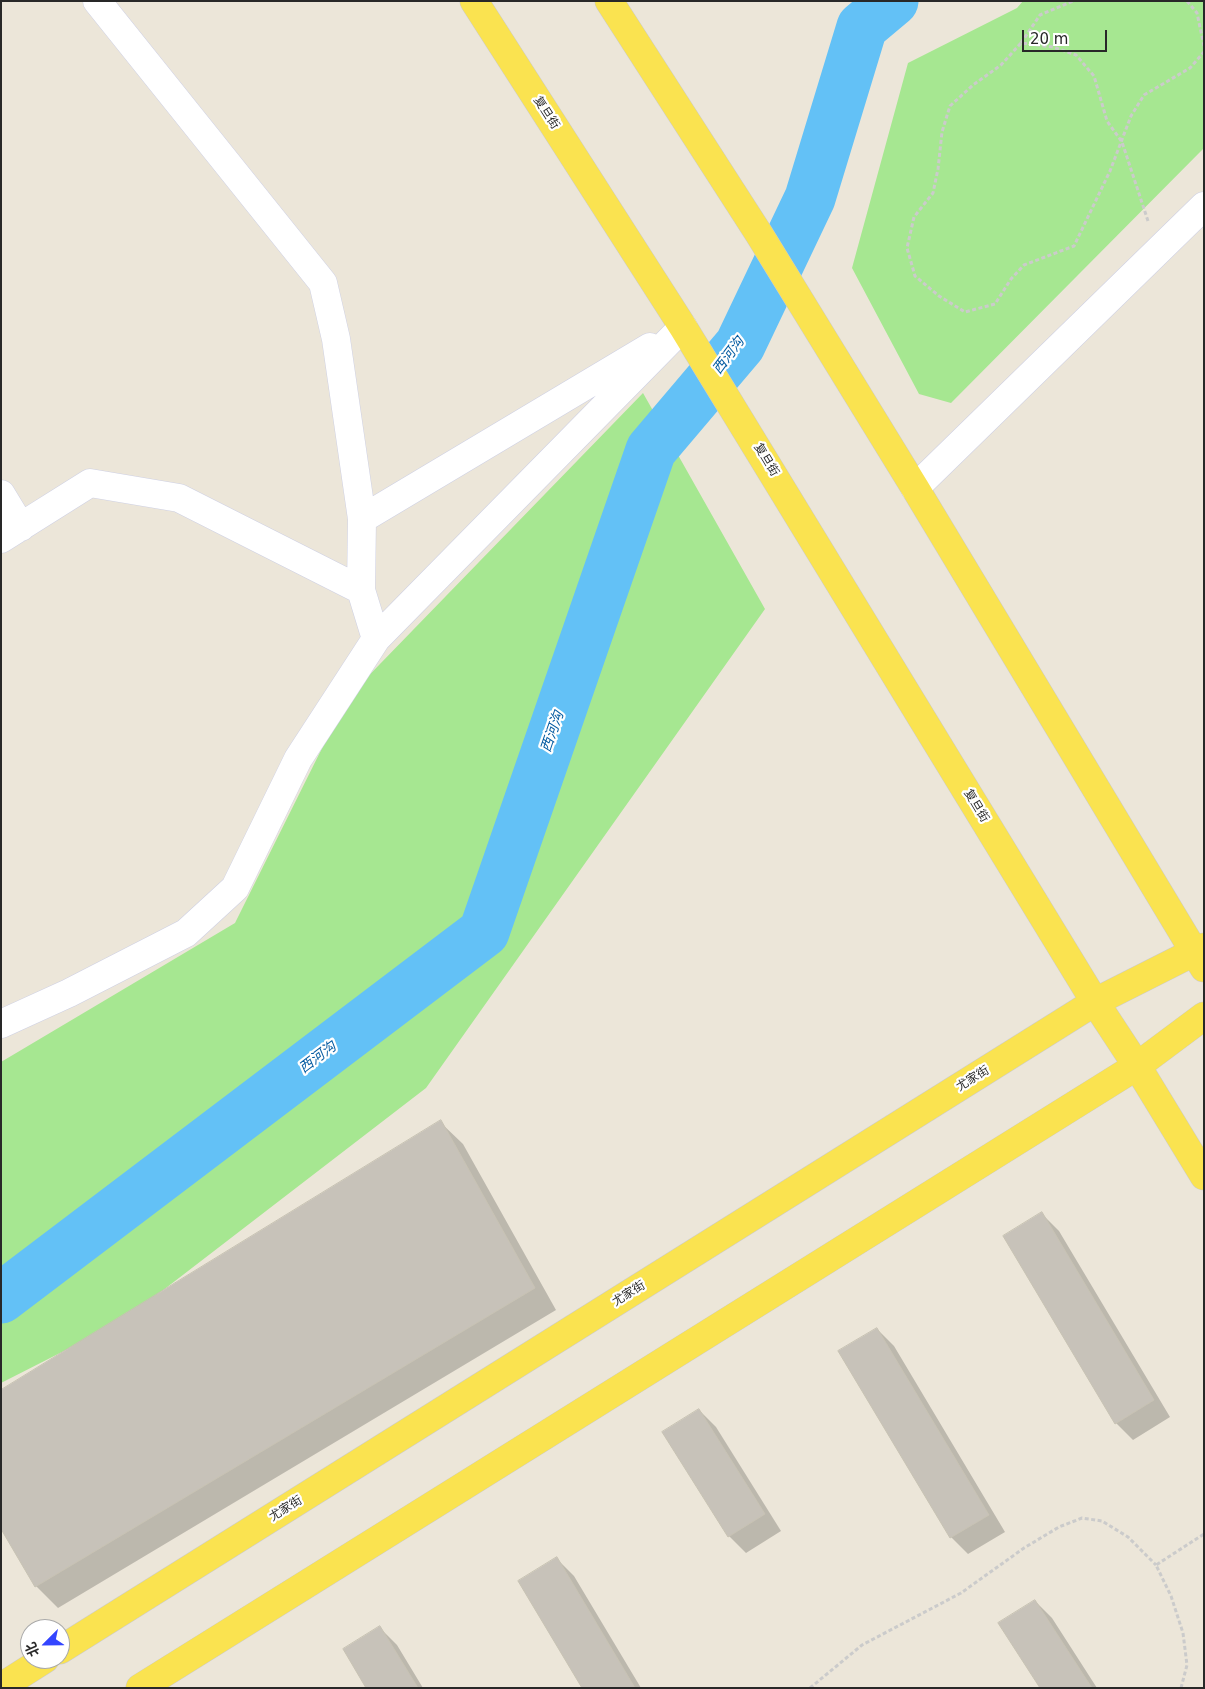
<!DOCTYPE html>
<meta charset="utf-8">
<style>
body{margin:0}
#map{position:relative;width:1205px;height:1689px;overflow:hidden;background:#ece6d9;font-family:"DejaVu Sans","Noto Sans SC",sans-serif}
canvas{display:block}
.frame{position:absolute;inset:0;border:2px solid #282828;pointer-events:none}
.north{position:absolute;left:20px;top:1619px;width:50px;height:50px;box-sizing:border-box;background:#fff;border:1px solid #a9a9a9;border-radius:50%;rotate:247deg;font-size:14px;font-weight:700;line-height:20px;text-align:center;color:#282828}
.north::after{content:'';display:block;margin:auto;width:18px;height:22px;background:#3345ff;clip-path:polygon(50% 0,100% 100%,50% 72%,0 100%)}
.scale{position:absolute;left:1022px;top:30px;width:85px;height:22px;box-sizing:border-box;border:2px solid #282828;border-top:0;padding-left:6px;font-size:15px;line-height:18px;white-space:nowrap;color:#282828;-webkit-text-stroke:4px #fff;paint-order:stroke}
</style>
<div id="map">
<canvas width="1205" height="1689"></canvas>
<div class="frame"></div>
<div class="north">北</div>
<div class="scale">20 m</div>
</div>
<script>
const c = document.querySelector('canvas').getContext('2d');
c.lineJoin = 'round';
function fill(path, color) {
  c.fillStyle = color;
  c.fill(path, 'evenodd');
}
function trace(path, color, width, dash) {
  c.strokeStyle = color;
  c.lineWidth = width;
  c.lineCap = dash ? 'butt' : 'round';
  c.setLineDash(dash || []);
  c.stroke(path);
}
function drawText(font, color, halo, rows, align = 'center') {
  c.font = font + ' "DejaVu Sans","Noto Sans SC",sans-serif';
  c.lineWidth = 4.5;
  c.setLineDash([]);
  c.textBaseline = 'middle';
  c.strokeStyle = halo;
  c.fillStyle = color;
  for (const [text, x, y, turn = 0] of rows) {
    c.save();
    c.translate(x, y);
    c.rotate((+turn || 0) * Math.PI / 180);
    c.textAlign = isNaN(turn) ? turn : align;
    if (halo) c.strokeText(text, 0, 0);
    c.fillText(text, 0, 0);
    c.restore();
  }
}
fill(new Path2D(`
 M1023 1H1204V148L951 403 919 394 852 268 908 63 1017 8Z
 M643 393 765 609 426 1088 123 1321 1 1383V1062L235 923 347 698Z`), '#a6e791');
fill(new Path2D(`
 M440 1122 463 1144 556 1310 58 1608 36 1586Z
 M1042 1214 1059 1231 1170 1417 1133 1440 1116 1423Z
 M877 1329 894 1346 1005 1532 968 1554 951 1537 839 1351Z
 M699 1410 716 1427 781 1531 746 1553 729 1536 663 1433Z
 M557 1559 574 1576 641 1688H583Z
 M1035 1601 1052 1618 1097 1688H1041Z
 M380 1628 397 1645 423 1688H368Z`), '#0003');
trace(new Path2D(`
 M1 1298 484 932 651 450 740 345 810 198 862 27 893 1`), '#63c1f6', 51);
const building = new Path2D(`
 M441 1120 535 1288 35 1587 1 1529V1390Z
 M1042 1212 1154 1400 1115 1424 1003 1236Z
 M877 1328 989 1515 950 1538 838 1351Z
 M699 1409 765 1514 728 1537 662 1432Z
 M557 1557 635 1688H582L518 1581Z
 M1035 1600 1092 1688H1040L998 1623Z
 M380 1626 418 1688H366L343 1649Z`);
fill(building, '#c7c2b9');
trace(building, '#c7c2b3', 1);
const minor = new Path2D(`
 M915 488 1204 206
 M1 494 21 527
 M362 519 650 347
 M1 539 90 483 179 498 361 590
 M376 639 683 327
 M1 1024 69 993 186 933 235 888 298 759 376 639 361 590 362 519 336 339 323 283 97 1`);
const major = new Path2D(`
 M474 1 683 327 1095 1002 1137 1066 1204 1176
 M609 1 759 234 915 488 1204 968
 M60 1650 1095 1002 1204 947
 M1 1687 45 1659
 M140 1688 1137 1066 1204 1016`);
trace(minor, '#ced0e3', 29);
trace(major, '#cbcbcb', 29);
trace(new Path2D(`
 M1187 1 1197 13 1204 46
 M1021 43 1040 15 1073 1
 M1148 221 1122 142 1107 121 1094 76 1076 55 1053 47 1021 43 1001 65 973 85 950 106 942 132 938 169 933 193 914 217 907 248 915 276 939 296 965 312 995 304 1011 279 1024 265 1074 246 1110 171 1131 116 1144 95 1190 68 1204 52
 M810 1688 862 1645 961 1593 1024 1548 1059 1527 1082 1518 1102 1521 1128 1537 1156 1565
 M1181 1688 1187 1665 1183 1633 1171 1596 1156 1565 1204 1534`), '#cbcbcb', 3, [4, 2.5]);
trace(minor, '#fff', 28);
trace(major, '#fae350', 28);
drawText('12px', '#282828', '#fff', [
 ["复旦街",546,113,57],
 ["复旦街",766,460,59],
 ["复旦街",976,806,59],
 ["尤家街",973,1079,-32],
 ["尤家街",629,1294,-32],
 ["尤家街",286,1509,-32]
]);
drawText('italic 14px', '#045ba1', '#fff', [
 ["西河沟",729,356,-53],
 ["西河沟",553,732,-71],
 ["西河沟",318,1058,-37]
]);
</script>
